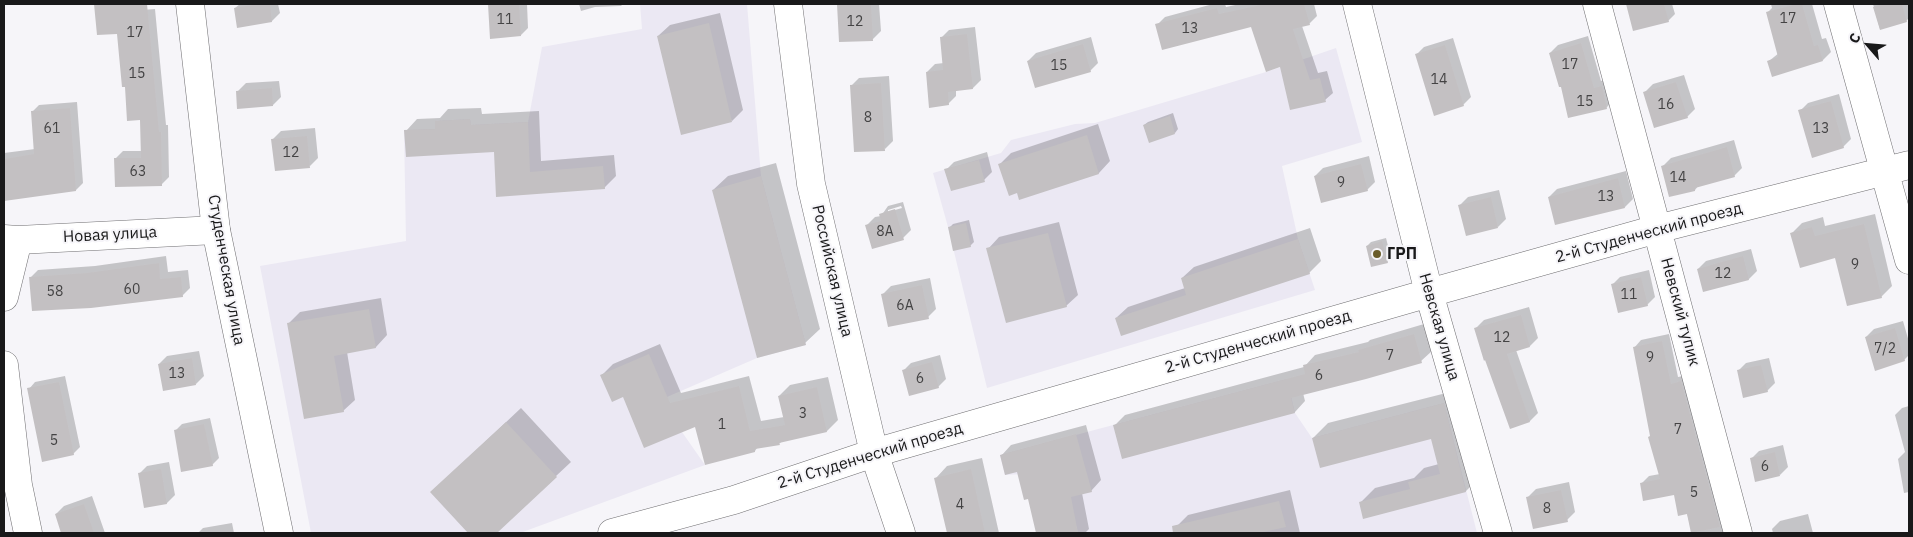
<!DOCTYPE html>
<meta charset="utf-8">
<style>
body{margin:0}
#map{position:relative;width:1913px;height:537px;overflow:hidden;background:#f6f5f9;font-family:"IBM Plex Sans",sans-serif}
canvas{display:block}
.frame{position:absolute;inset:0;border:5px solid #19191a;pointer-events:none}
.north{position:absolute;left:1843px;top:20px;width:50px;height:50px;-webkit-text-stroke:4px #f6f5f9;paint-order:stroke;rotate:297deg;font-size:14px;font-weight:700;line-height:20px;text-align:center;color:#19191a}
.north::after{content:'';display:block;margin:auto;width:18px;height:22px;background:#19191a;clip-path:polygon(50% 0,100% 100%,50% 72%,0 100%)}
</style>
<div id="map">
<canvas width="1913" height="537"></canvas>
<div class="frame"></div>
<div class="north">С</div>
</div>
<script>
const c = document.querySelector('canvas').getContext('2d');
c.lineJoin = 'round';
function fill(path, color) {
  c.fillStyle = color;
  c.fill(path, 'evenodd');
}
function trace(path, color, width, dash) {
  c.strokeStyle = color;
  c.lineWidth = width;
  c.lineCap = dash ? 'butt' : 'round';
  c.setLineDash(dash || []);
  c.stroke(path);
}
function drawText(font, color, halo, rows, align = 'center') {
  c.font = font + ' "IBM Plex Sans",sans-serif';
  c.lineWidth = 4;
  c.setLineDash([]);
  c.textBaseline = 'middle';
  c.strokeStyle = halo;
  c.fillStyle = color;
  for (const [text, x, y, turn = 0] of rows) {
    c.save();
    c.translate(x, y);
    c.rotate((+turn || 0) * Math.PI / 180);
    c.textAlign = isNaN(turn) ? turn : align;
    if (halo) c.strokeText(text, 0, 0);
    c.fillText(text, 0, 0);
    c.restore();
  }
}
fill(new Path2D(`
 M640 4H747L761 176 806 345 757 358 667 397 682 432 705 465 520 533H311L260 266 406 241 404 130 435 129V121L470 119 471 125 528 122 542 47 642 29Z
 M1336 48 1362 142 1282 166 1298 239 1315 290 987 388 948 227 933 173 1001 153 1011 140 1075 124 1095 123 1266 72Z
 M1287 379 1295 413 1312 438 1444 403 1477 533H1078L1062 472 1005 475 1000 455Z`), '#ebe8f3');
fill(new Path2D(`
 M95 4H142V10L155 9 166 125H168L169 177 161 185 115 159 123 151H142L141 119 126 85 118 32 99 34Z
 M240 4H278L280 13 272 21 235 8Z
 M489 4H527L528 28 521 35 492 37Z
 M579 4H623L621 6 595 7 581 11Z
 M838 4H879L881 31 873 39 840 41Z
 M1213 4H1225L1226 7 1240 4H1314L1317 16 1309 24 1302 26 1318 73 1327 71 1333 93 1325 100 1281 66 1252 25H1157L1165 17Z
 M1628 4H1672L1675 14 1668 21 1634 30Z
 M1771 4H1812L1822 39 1826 38 1831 52 1823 60 1769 61 1779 53 1768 12 1772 8Z
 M1873 4H1909V18L1906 21 1880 29Z
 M720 13 743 110 732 121 658 36 670 25Z
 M975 27 981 80 973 88 956 90V96L948 104 927 72 935 64 944 63 941 38 949 30Z
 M1588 36 1601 81 1609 79 1614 100 1606 108 1562 85 1550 53 1558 45Z
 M1091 37 1098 63 1090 71 1028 61 1036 53Z
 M1453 38 1471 97 1463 105 1416 55 1424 47Z
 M1684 75 1695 109 1687 117 1645 92 1653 84Z
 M889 76 893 141 885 149 851 86 859 78Z
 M279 81 281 97 273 105 238 91 246 83Z
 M1839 94 1851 139 1843 147 1800 111 1808 103Z
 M77 102 83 183 76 190 4 200V153L35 149 32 112 39 105Z
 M481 108 482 114 539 111 541 161 614 155 616 176 604 188 497 196 495 151 406 131 417 119 440 118 448 109Z
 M1173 113 1178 129 1175 133 1144 125 1148 122Z
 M1098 124 1110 161 1099 173 1020 198 1018 191 1000 164 1011 153Z
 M315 128 318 158 310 166 273 139 281 131Z
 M1734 140 1742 168 1734 176 1699 185 1695 190 1663 166 1671 158Z
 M987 152 992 172 984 180 946 170 954 162Z
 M1369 156 1375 182 1367 190 1315 176 1323 168Z
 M776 163 820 329 805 343 713 190 728 176Z
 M1626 171 1633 199 1625 207 1556 224 1549 197 1557 189Z
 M1499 190 1506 219 1498 227 1460 205 1468 197Z
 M903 202 911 230 903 238 867 225 875 217 881 216 888 206ZM901 206 902 208 888 212V210Z
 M1875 214 1892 286 1881 297 1836 256 1791 234 1802 223 1823 217 1825 226Z
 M969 220 974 242 970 246 950 227 953 224Z
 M1059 222 1078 295 1066 306 988 249 999 237Z
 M1310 228 1321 261 1309 273 1116 318 1128 307 1185 288 1182 278 1194 267Z
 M1386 238 1391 258 1387 262 1367 246 1371 242Z
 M1751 249 1757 271 1749 279 1698 269 1706 261Z
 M166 256 168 272 188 270 190 288 182 296 31 277 38 270 95 266Z
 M1649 270 1655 297 1647 305 1612 285 1620 277Z
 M930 278 936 309 928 317 883 294 891 286Z
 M381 298 387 335 376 347 347 352 355 400 343 411 289 323 300 312Z
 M1529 307 1538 338 1530 346 1516 350 1538 413 1530 421 1511 427 1476 328 1484 320Z
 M1903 321 1909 342V355L1904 360 1866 337 1874 329Z
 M1424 324 1432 351 1421 361 1303 393 1305 401 1295 412 1123 458 1114 426 1125 415 1304 367 1315 355 1368 342 1370 340Z
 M1669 334 1678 377 1689 375 1728 533H1692L1687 513 1675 494 1641 484 1649 476 1660 474 1634 348 1641 340Z
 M660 344 681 393 749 376 761 421 784 417 779 396 790 385 828 377 838 420 827 431 782 441 779 444 757 448 755 451 624 395 602 375 613 364Z
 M199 351 204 376 196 384 159 364 167 356Z
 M940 355 946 379 938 387 903 371 911 363Z
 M1769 358 1775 383 1767 391 1738 371 1746 363Z
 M65 376 80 447 73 454 29 389 35 382Z
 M1458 390 1480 477 1466 491 1364 518 1360 503 1375 488 1414 478 1424 468 1439 464 1432 437 1313 438 1328 423Z
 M1909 406V492L1904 493 1898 459 1905 452 1895 415 1902 408Z
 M521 408 571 462 495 533H470L432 492Z
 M210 418 219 458 212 465 176 430 182 424Z
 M1086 425 1101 480 1091 491 1082 493 1089 529 1085 533H1037L1029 498 1017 470 1001 456 1011 445Z
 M1783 445 1788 467 1780 475 1751 459 1759 451Z
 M982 458 999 533H948L936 478 947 466Z
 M169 462 175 495 167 503 145 507 139 474 147 466Z
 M1569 482 1575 512 1567 520 1528 497 1536 489Z
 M1290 490 1300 533H1179L1177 526 1188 515Z
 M92 496 105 533H62L56 514 64 506Z
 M1808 514 1813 533H1773L1772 529 1780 521Z
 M232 523 234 533H198L203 528Z`), '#0003');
fill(new Path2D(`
 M94 4H147L159 132H161L162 186 115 187 114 158H141L140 120 127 121 125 87H122L117 34 97 35Z
 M259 4H270L272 22 237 28 234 8Z
 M488 4H519L521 36 490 39Z
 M837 4H871L873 41 839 42Z
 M1265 4H1304L1310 25 1293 29 1310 80 1320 78 1326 102 1290 110 1280 67 1266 72 1251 27 1162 50 1155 24 1217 8 1219 14Z
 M1626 4H1664L1669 22 1633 31Z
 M1797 4H1802L1814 46 1818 45 1823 61 1772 77 1767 61 1778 57 1766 12Z
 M1882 4H1902L1907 22 1880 30 1873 7Z
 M709 23 732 122 681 135 657 36Z
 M967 34 973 89 948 92 949 105 929 108 926 72 943 70 940 37Z
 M1581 43 1594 88 1602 86 1607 109 1568 118 1561 87H1559L1549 53Z
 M1083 44 1091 72 1035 88 1027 61Z
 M1445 45 1464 106 1434 116 1415 54Z
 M1676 82 1688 118 1654 128 1643 92Z
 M881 83 885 151 854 152 850 85Z
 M272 88 273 106 237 109 236 91Z
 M1831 101 1844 148 1812 158 1798 110Z
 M70 108 76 191 4 201V159L34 154 31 111Z
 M1170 116 1175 134 1149 143 1143 125Z
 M470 119 471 125 528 122 530 172 603 166 605 189 496 197 494 152 406 157 404 130 435 129V121Z
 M1087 135 1099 174 1019 200 1017 193 1009 196 998 164Z
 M307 136 310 168 275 171 271 139Z
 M1727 147 1735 177 1695 188V191L1669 197 1661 166Z
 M979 160 985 182 951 191 944 169Z
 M1361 164 1368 191 1321 203 1314 176Z
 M761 176 806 345 757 358 712 190Z
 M1618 178 1625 208 1555 225 1548 197Z
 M1491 197 1498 228 1466 236 1458 205Z
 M895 209 904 240 872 249 865 225 881 221 879 214Z
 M966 223 971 247 953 251 948 227Z
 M1864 224 1882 298 1847 306 1835 258 1800 268 1790 233 1812 227 1815 236Z
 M1048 233 1067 307 1006 323 986 248Z
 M1298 239 1310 274 1121 336 1115 318 1186 295 1181 278Z
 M1382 241 1388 263 1371 267 1366 246Z
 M1743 256 1749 280 1703 292 1697 269Z
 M159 263 160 279 181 277 183 297 91 308 32 311 29 277 87 273Z
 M1641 277 1648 306 1618 313 1611 284Z
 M922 285 929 319 888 327 881 294Z
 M369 309 376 348 334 356 344 412 304 419 287 323Z
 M1521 315 1530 347 1507 354 1530 422 1510 429 1485 360 1484 361 1474 328Z
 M1895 328 1905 361 1875 371 1865 337Z
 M1414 334 1422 363 1366 379 1291 398 1295 413 1122 459 1113 425 1305 374 1303 365 1359 352 1358 350Z
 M1662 341 1671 384 1681 381 1720 527 1691 533 1687 514 1678 516 1674 495 1643 501 1640 483 1660 479 1648 437 1650 436 1633 347Z
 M649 354 670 403 739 386 750 431 785 425 778 396 817 387 827 432 779 443 780 445 755 449V452L705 465 695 427 644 448 623 397 612 402 600 375Z
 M192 358 196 385 163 391 158 364Z
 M932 362 939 388 909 396 902 370Z
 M1761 365 1768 392 1743 398 1737 370Z
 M59 382 74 455 42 462 27 388Z
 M1444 403 1466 492 1363 519 1359 502 1410 489 1408 482 1440 474 1431 439 1320 468 1312 438Z
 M506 422 557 477 497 533H468L430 492Z
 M204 424 213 466 181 472 174 430Z
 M1076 434 1092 492 1071 497 1078 533H1036L1028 499 1024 500 1017 472 1005 475 1000 455Z
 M1775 452 1780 476 1755 482 1750 458Z
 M161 469 167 504 144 508 138 473Z
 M971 469 985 533H947L934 478Z
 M1561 490 1568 522 1533 529 1526 497Z
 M1279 501 1286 527 1259 533H1173L1172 526Z
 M84 504 94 533H61L55 514Z`), '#c3c0c2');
const minor = new Path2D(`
 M788 4 811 184 874 453 901 533
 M1357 4 1429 293 1498 533
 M1597 4 1738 533
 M1838 4 1909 260
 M4 239 18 240 216 230
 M4 297 18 240
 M4 365 18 485 28 533
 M612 533 734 500 874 453 1429 293 1657 229 1909 165`);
const major = new Path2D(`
 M190 4 216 230 279 533`);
trace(minor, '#717073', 29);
trace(major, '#717073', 29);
trace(minor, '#fff', 28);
trace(major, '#fff', 28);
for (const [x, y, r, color] of [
 [1377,254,5,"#6a5d2a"]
]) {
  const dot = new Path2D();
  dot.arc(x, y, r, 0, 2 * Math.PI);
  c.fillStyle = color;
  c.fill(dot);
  trace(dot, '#f6f5f9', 2);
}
drawText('14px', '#444344', null, [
 ["17",1788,19],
 ["11",505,20],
 ["12",855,22],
 ["13",1190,29],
 ["17",135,33],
 ["17",1570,65],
 ["15",1059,66],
 ["15",137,74],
 ["14",1439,80],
 ["15",1585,102],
 ["16",1666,105],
 ["8",868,118],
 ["61",52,129],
 ["13",1821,129],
 ["12",291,153],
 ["63",138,172],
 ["14",1678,178],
 ["9",1341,183],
 ["13",1606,197],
 ["8А",885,232],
 ["9",1855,265],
 ["12",1723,274],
 ["60",132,290],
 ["58",55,292],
 ["11",1629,295],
 ["6А",905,306],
 ["12",1502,338],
 ["7/2",1885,349],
 ["7",1390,356],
 ["9",1650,358],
 ["13",177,374],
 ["6",1319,376],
 ["6",920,379],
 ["3",803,414],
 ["1",722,425],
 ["7",1678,430],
 ["5",54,441],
 ["6",1765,467],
 ["5",1694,493],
 ["4",960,505],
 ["8",1547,509]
]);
drawText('16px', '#19191a', '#f6f5f9', [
 ["2-й Студенческий проезд",1649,233,-15],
 ["Новая улица",110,235,-3],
 ["Студенческая улица",226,270,80],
 ["Российская улица",832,271,77],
 ["Невский тупик",1680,312,75],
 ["Невская улица",1439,327,74],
 ["2-й Студенческий проезд",1258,342,-16],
 ["2-й Студенческий проезд",870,456,-17]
]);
drawText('bold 16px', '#19191a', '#f6f5f9', [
 ["ГРП",1387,254]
], 'left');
</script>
